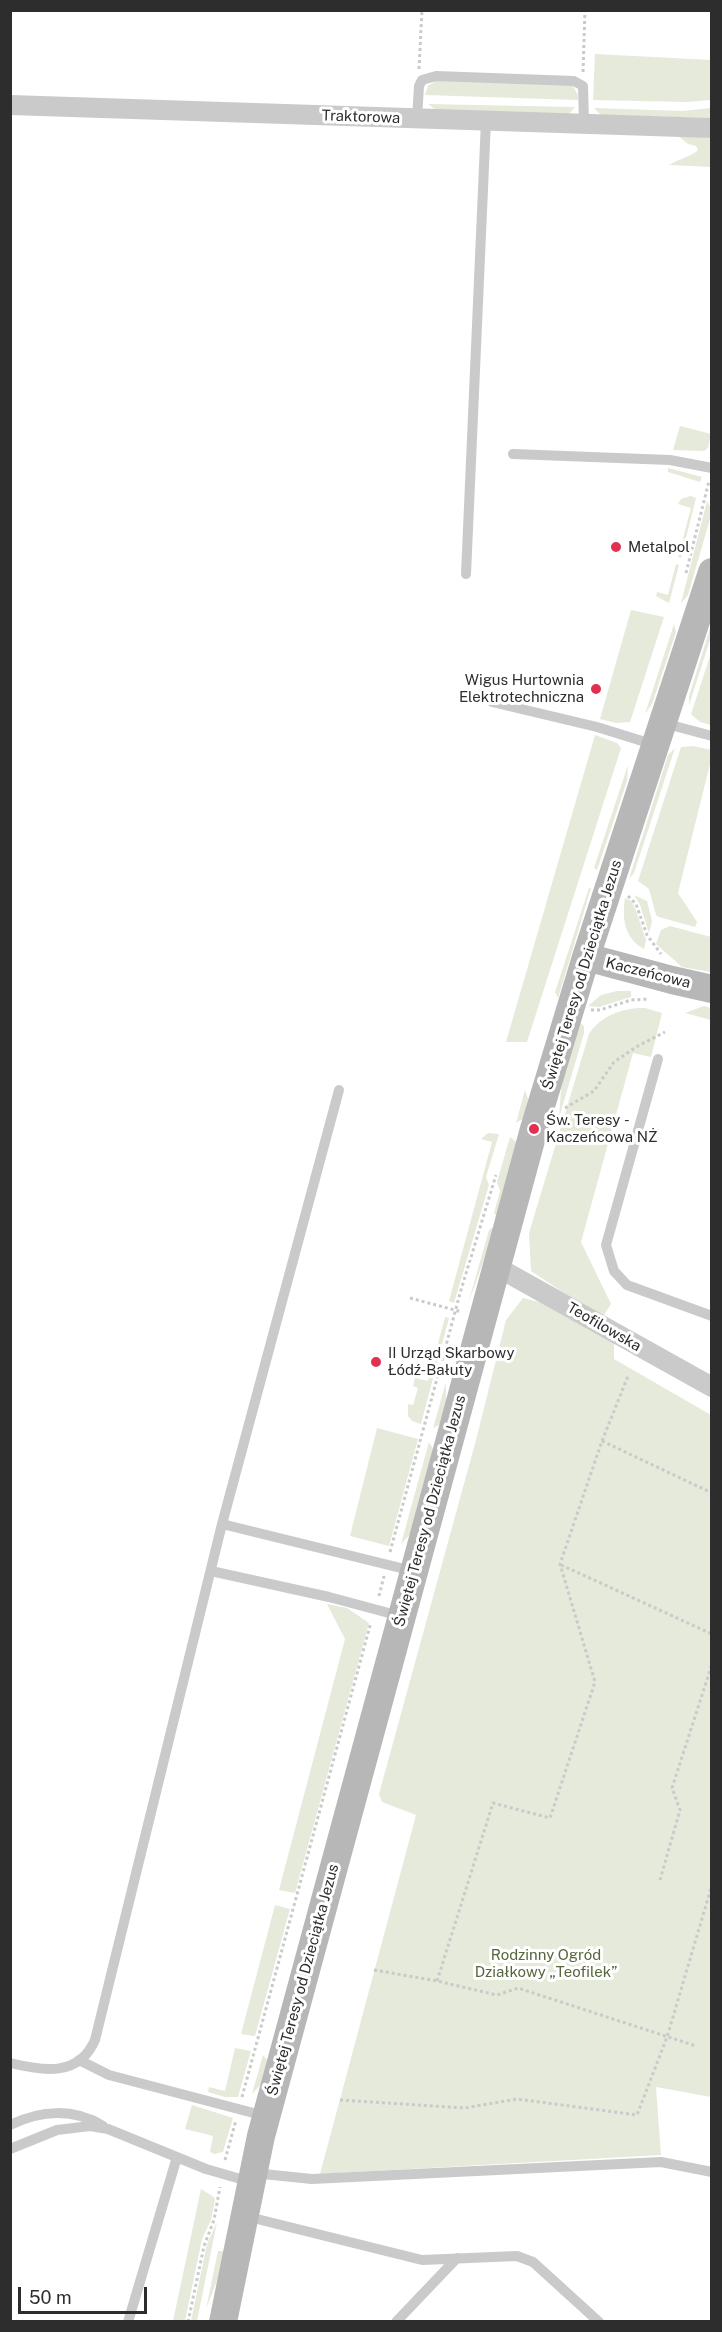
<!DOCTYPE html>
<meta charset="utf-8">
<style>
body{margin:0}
#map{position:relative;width:722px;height:2332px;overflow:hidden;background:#fff;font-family:"Public Sans",sans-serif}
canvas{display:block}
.frame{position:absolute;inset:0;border:12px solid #2d2d2d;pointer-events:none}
.scale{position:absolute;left:18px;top:2287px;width:129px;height:27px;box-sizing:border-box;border:3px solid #2d2d2d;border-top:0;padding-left:8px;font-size:18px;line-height:21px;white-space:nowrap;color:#2d2d2d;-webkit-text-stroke:4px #fff;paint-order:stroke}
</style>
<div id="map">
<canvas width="722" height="2332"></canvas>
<div class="frame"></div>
<div class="scale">50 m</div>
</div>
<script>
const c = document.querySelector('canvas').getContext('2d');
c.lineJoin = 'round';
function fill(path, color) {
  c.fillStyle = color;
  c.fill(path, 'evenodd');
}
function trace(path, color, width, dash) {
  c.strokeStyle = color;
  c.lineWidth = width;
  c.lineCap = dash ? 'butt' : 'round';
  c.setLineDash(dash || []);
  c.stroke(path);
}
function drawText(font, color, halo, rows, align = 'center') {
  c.font = font + ' "Public Sans",sans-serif';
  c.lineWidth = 6;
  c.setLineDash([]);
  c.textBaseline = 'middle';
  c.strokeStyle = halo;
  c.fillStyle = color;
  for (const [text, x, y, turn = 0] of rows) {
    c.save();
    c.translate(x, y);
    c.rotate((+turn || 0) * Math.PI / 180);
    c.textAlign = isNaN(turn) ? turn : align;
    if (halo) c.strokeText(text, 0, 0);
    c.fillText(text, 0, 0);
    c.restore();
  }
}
fill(new Path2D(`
 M595 54 711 60V100L687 102 593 100Z
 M437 80 567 85 573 86 578 95V100L425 95 428 86Z
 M428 104 575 107 568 115 436 110Z
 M594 108 683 111 711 108V118L601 115Z
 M678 136 711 138V167L669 165C678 159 693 156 698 150L696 146 688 144Z
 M680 426 711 434 708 448 704 451 673 450Z
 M668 468 702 477 700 482 668 472Z
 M691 496 696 498 681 558 678 557 691 508 678 504 681 499Z
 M707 501 711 509 710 519 688 595 681 603Z
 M676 564 679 565 669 603 656 596 657 592 668 595Z
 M631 610 664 617 630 722 616 723 600 719Z
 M674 624 676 632 652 704 645 714Z
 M711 625V637L689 705V696Z
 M711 653V725L700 722 691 714Z
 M595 735 617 743 621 748 527 1042H506Z
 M693 746 712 750 711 760 678 893 697 922 695 927 659 917 656 915 649 889 638 881 681 747Z
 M675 748 634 873 629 879 668 755Z
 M628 765 627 781 597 870 594 868Z
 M589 888H591L558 998 555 992Z
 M634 895 647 901 652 921 649 933 640 905Z
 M625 898 631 901 635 908 646 940 644 949C624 938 622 918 625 898Z
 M670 926 711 937V972L682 967 656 944 661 930Z
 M617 991H631V997L599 1007 588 1006 601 995Z
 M704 1006 711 1008V1020L685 1013Z
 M645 1008 662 1013 651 1057 633 1053 581 1242 611 1304 602 1318 531 1271 529 1233 589 1034C600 1016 624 1007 645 1008Z
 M580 1023 584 1026V1033L559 1118 562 1077Z
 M525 1090 528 1099 524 1118 516 1123Z
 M488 1133 499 1134 486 1177 489 1185 454 1303 449 1301 492 1142 481 1139Z
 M510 1137 516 1142 498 1218 494 1213 500 1191 497 1182Z
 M492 1228 495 1229 468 1304 489 1230Z
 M523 1298 551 1305 614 1341V1359L711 1415V2097L656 2087 661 2155 320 2174 416 1815 382 1802 379 1794 476 1440 506 1320Z
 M445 1317 449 1318 421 1424 412 1421 408 1416V1404L413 1405 418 1388 413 1386 415 1378 428 1381Z
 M446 1382V1410L439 1425 433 1428Z
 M377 1428 418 1439 389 1546 350 1536Z
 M429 1442 433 1449 413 1531 401 1544Z
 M327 1604 347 1608 369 1623 295 1893 279 1890 345 1639Z
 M275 1905 290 1909 255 2036 241 2034Z
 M235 2048 251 2051 238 2097H225L208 2092 209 2087 225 2091Z
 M263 2055 267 2060 263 2082 252 2094Z
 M192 2105 233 2118 223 2152 214 2154 210 2152 213 2136 185 2129Z
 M201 2189 214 2197 215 2200 211 2220 202 2239 185 2321H173Z
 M217 2222 197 2321H191L207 2244Z
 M218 2251H224L218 2278 206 2309Z`), '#e5eada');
trace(new Path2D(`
 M419 69 422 10
 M583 72 585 10
 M686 573 709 481
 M628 896 636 904 647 935 661 954
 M591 1010H600L631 1000 649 999
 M565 1108 594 1091 614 1062 636 1047 665 1032
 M410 1298 462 1312
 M602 1441 712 1493
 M390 1552 461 1290 496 1175
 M561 1565 712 1634
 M379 1596 384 1576
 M660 1880 680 1810 672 1788 712 1664
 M374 1970 437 1981 497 1995 518 1988 696 2046
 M437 1981 493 1803 550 1818 595 1682 560 1564 602 1441 628 1376
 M242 2097 371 1622
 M340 2100 465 2108 517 2099 637 2115 667 2037 712 1885
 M225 2160 236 2120
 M188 2322 204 2246 214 2220 220 2187`), '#cacaca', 3, [3, 3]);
trace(new Path2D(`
 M417 119 419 86 422 80 436 76 574 81 583 86 584 124
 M513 454 670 460 712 468
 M466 574 486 121
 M492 702 597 727 655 745
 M663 723 712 736
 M658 1059 606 1245 614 1271 627 1285 712 1316
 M222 1524 413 1571
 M211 1571 329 1597 400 1616
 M79 2060 109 2075 265 2116
 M10 2063C43 2071 79 2077 95 2040L222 1524 339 1090
 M10 2125C41 2110 74 2108 103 2126
 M10 2149 57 2130 90 2126 108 2129 206 2169 251 2182
 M253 2173 312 2179 661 2162 712 2172
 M245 2216 422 2260 517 2256 533 2262 599 2322
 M128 2322 177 2157
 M396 2322 457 2258`), '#cacaca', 10);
trace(new Path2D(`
 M10 105 712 128
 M497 1267 712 1387`), '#cacaca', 20);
trace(new Path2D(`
 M586 957 672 980 712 989
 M223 2322 261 2136 534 1129 586 957 712 572`), '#b7b7b7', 28);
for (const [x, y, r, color] of [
 [616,547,6,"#e23051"],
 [596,689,6,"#e23051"],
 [534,1129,6,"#e23051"],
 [376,1362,6,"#e23051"]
]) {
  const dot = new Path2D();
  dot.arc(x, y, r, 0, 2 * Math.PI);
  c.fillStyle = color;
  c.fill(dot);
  trace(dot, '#fff', 2);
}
drawText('15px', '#2d2d2d', '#fff', [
 ["Traktorowa",361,117,2],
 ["Kaczeńcowa",648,973,14],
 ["Świętej Teresy od Dzieciątka Jezus",582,975,-73],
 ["Teofilowska",604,1327,30],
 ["Świętej Teresy od Dzieciątka Jezus",430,1511,-75],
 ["Świętej Teresy od Dzieciątka Jezus",303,1980,-75]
]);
drawText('15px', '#2d2d2d', '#fff', [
 ["Metalpol",628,547],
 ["Wigus Hurtownia",584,680,"right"],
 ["Elektrotechniczna",584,697,"right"],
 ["Św. Teresy -",546,1120],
 ["Kaczeńcowa NŻ",546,1137],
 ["II Urząd Skarbowy",388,1353],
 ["Łódź-Bałuty",388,1370]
], 'left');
drawText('15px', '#55673b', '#fff', [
 ["Rodzinny Ogród",546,1955],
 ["Działkowy „Teofilek”",546,1972]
]);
</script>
